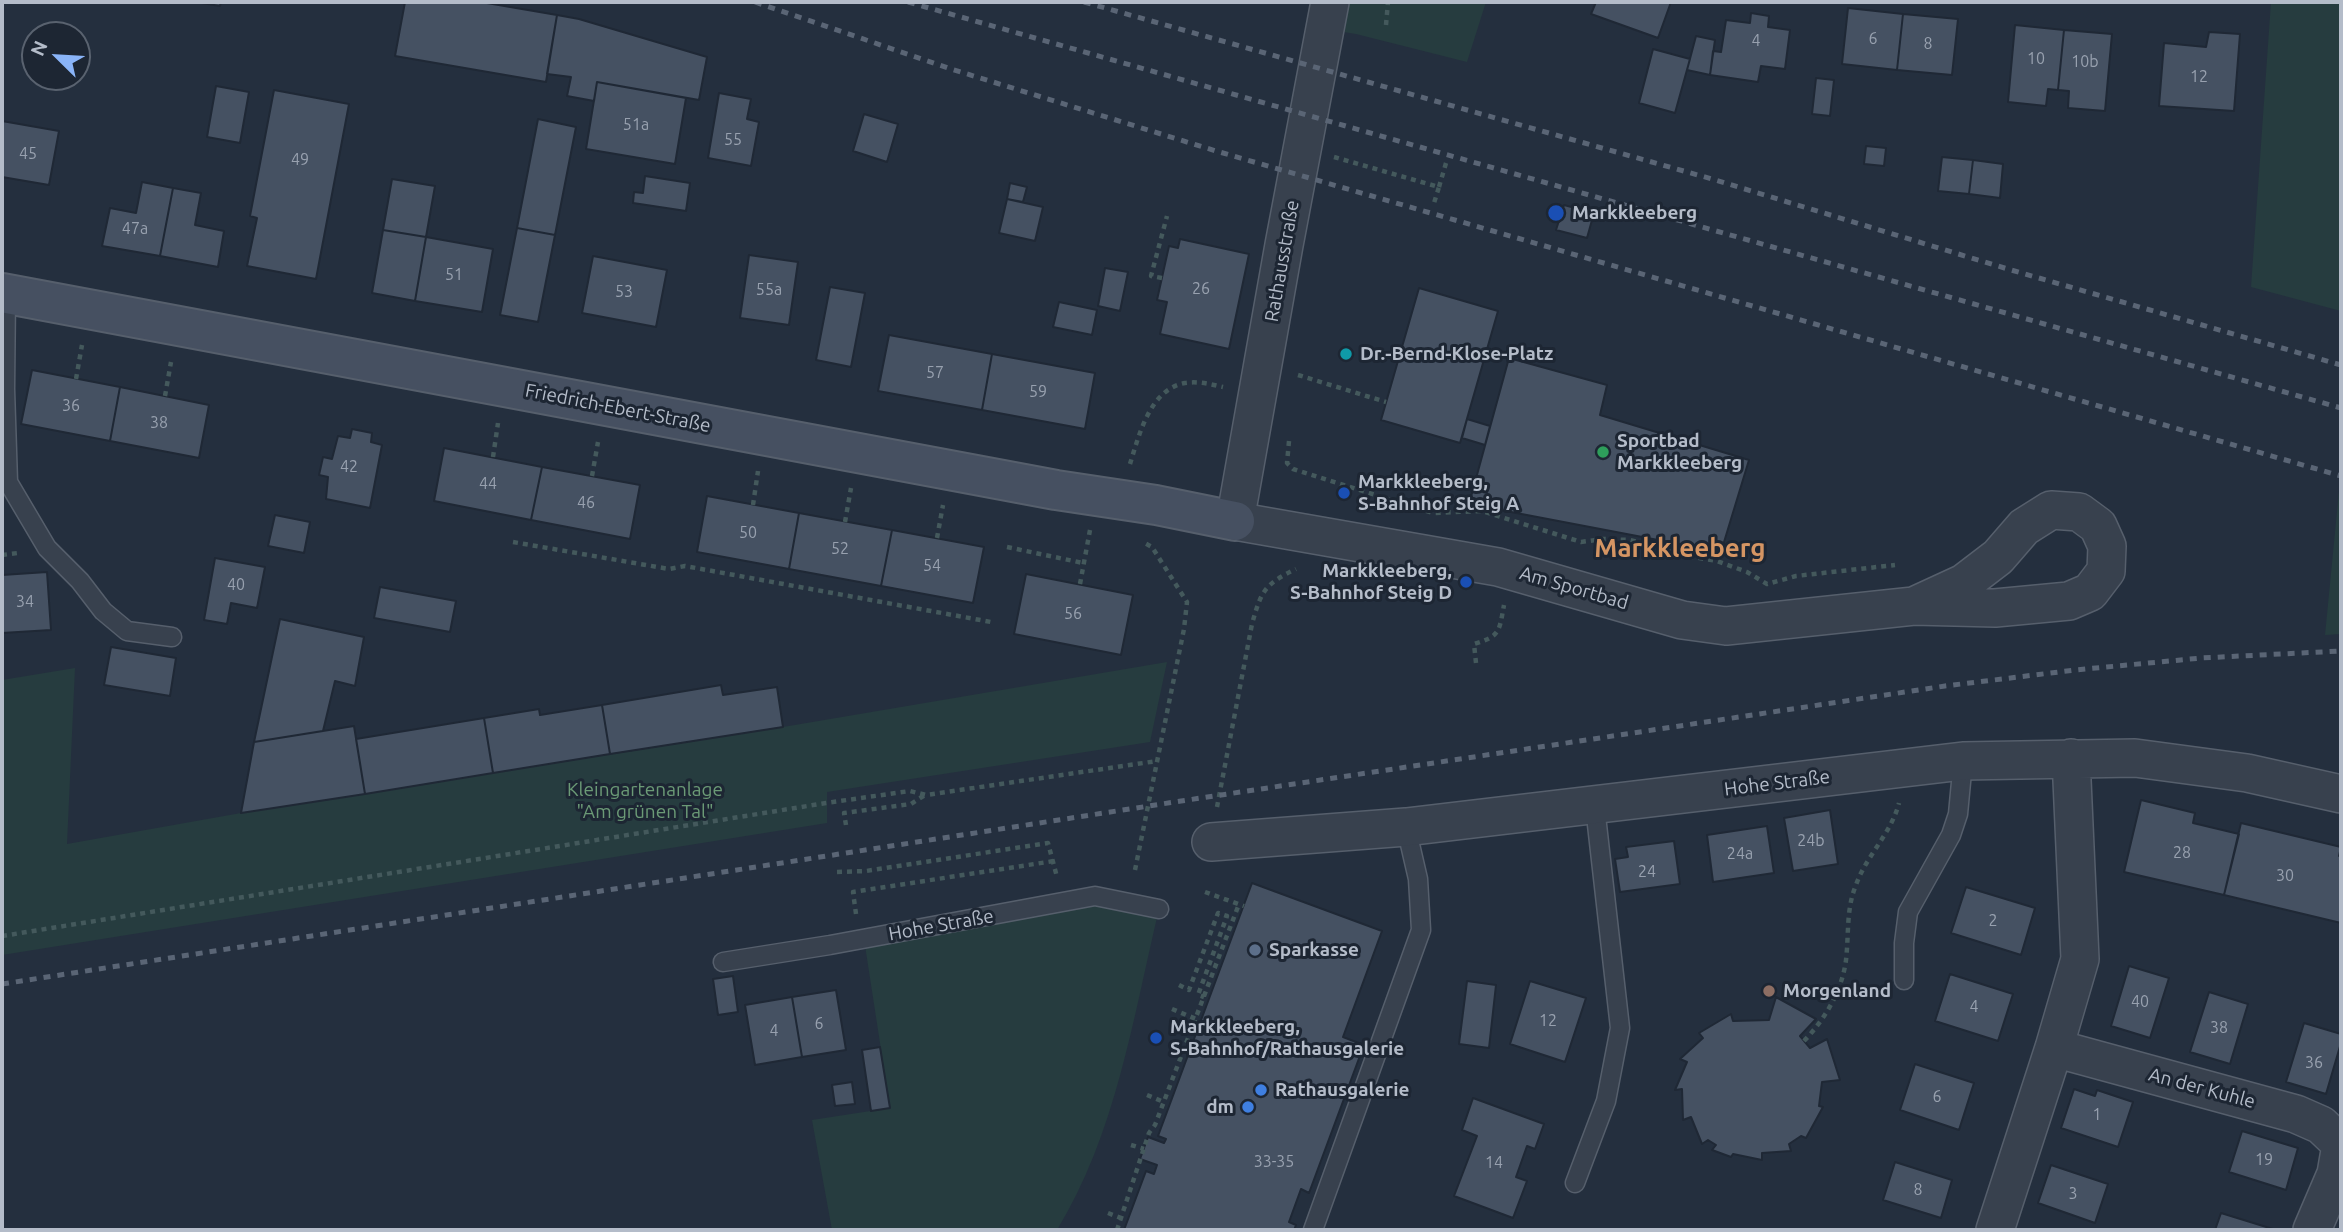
<!DOCTYPE html>
<meta charset="utf-8">
<style>
body{margin:0}
#map{position:relative;width:2343px;height:1232px;overflow:hidden;background:#242f3e;font-family:Ubuntu,sans-serif}
canvas{display:block}
.frame{position:absolute;inset:0;border:4px solid #b4bcc9;pointer-events:none}
.north{position:absolute;left:21px;top:21px;width:70px;height:70px;box-sizing:border-box;background:#1d2633;border:2px solid #59626f;border-radius:50%;rotate:294deg;font-size:19px;font-weight:700;line-height:28px;text-align:center;color:#b4bcc9}
.north::after{content:'';display:block;margin:auto;width:24px;height:32px;background:#8ab4f8;clip-path:polygon(50% 0,100% 100%,50% 72%,0 100%)}
</style>
<div id="map">
<canvas width="2343" height="1232"></canvas>
<div class="frame"></div>
<div class="north">N</div>
</div>
<script>
const c = document.querySelector('canvas').getContext('2d');
c.lineJoin = 'round';
function fill(path, color) {
  c.fillStyle = color;
  c.fill(path, 'evenodd');
}
function trace(path, color, width, dash) {
  c.strokeStyle = color;
  c.lineWidth = width;
  c.lineCap = dash ? 'butt' : 'round';
  c.setLineDash(dash || []);
  c.stroke(path);
}
function drawText(font, color, halo, rows, align = 'center') {
  c.font = font + ' Ubuntu,sans-serif';
  c.lineWidth = 6;
  c.setLineDash([]);
  c.textBaseline = 'middle';
  c.strokeStyle = halo;
  c.fillStyle = color;
  for (const [text, x, y, turn = 0] of rows) {
    c.save();
    c.translate(x, y);
    c.rotate((+turn || 0) * Math.PI / 180);
    c.textAlign = isNaN(turn) ? turn : align;
    if (halo) c.strokeText(text, 0, 0);
    c.fillText(text, 0, 0);
    c.restore();
  }
}
fill(new Path2D(`
 M1330 2H1486L1467 62 1356 34 1326 29Z
 M2271 2H2341V311L2251 287Z
 M2339 491 2341 492V634L2325 635Z
 M1167 662 1150 742 827 792V823L2 955V680L75 668 67 844 241 813 783 727Z
 M1095 896 1159 909C1133 1018 1116 1134 1057 1230H832L812 1120 890 1108 864 939Z`), '#263c3f');
const building = new Path2D(`
 M196 2H221L220 6Z
 M405 2H481L557 15 546 82 395 56Z
 M1596 2H1671L1658 38 1591 14Z
 M1848 8 1903 14 1897 70 1842 64Z
 M1751 13 1769 16 1768 27 1790 30 1785 69 1761 66 1758 82 1710 75 1713 51 1721 52 1726 20 1750 23Z
 M1903 14 1958 19 1952 75 1897 70Z
 M557 15 579 19 707 57 699 100 597 82 594 101 567 96 571 77 547 74Z
 M2015 25 2064 30 2058 90 2048 89 2046 106 2008 102Z
 M2064 30 2112 34 2105 111 2068 108 2069 91 2058 90Z
 M2209 32 2240 34 2234 111 2159 106 2164 43 2206 47Z
 M1696 36 1715 40 1710 75 1687 70Z
 M1653 49 1690 59 1675 113 1639 103Z
 M1816 78 1834 80 1830 116 1812 114Z
 M597 82 686 98 675 164 586 149Z
 M216 86 249 92 240 143 207 137Z
 M274 90 349 104 316 279 247 266 257 218 250 216Z
 M719 93 751 99 747 119 759 122 751 166 708 158Z
 M864 114 898 124 887 162 853 151Z
 M538 119 576 127 555 235 517 228Z
 M2 121 59 131 49 185 2 177Z
 M1866 146 1886 148 1884 166 1864 164Z
 M1942 157 1973 160 1969 194 1938 191Z
 M1973 160 2003 164 2000 198 1969 194Z
 M645 176 690 183 686 211 633 203 634 192 643 193Z
 M392 179 435 186 426 237 383 230Z
 M142 182 173 188 160 256 102 246 110 208 136 213Z
 M1010 183 1027 187 1023 202 1007 199Z
 M173 188 201 193 195 225 224 231 218 267 160 256Z
 M1007 199 1043 207 1035 241 999 233Z
 M1564 205 1594 213 1587 238 1556 230Z
 M517 228 555 235 538 322 500 315Z
 M383 230 426 237 415 301 372 293Z
 M426 237 493 249 482 312 415 301Z
 M1180 239 1249 254 1229 349 1160 334 1167 302 1157 300 1169 246 1178 248Z
 M749 255 798 262 789 325 740 318Z
 M593 256 667 270 656 327 582 313Z
 M1105 268 1128 272 1120 311 1098 306Z
 M830 287 865 293 851 367 816 360Z
 M1419 288 1498 311 1460 443 1381 420Z
 M1059 302 1097 310 1092 335 1053 327Z
 M889 335 992 354 982 410 878 391Z
 M992 354 1095 373 1085 429 982 410Z
 M1509 358 1607 385 1600 415 1749 460 1721 552 1469 504Z
 M32 370 120 387 110 441 21 424Z
 M120 387 209 405 199 458 110 441Z
 M1467 419 1490 426 1485 445 1462 438Z
 M352 429 372 433 371 442 382 445 370 508 326 499 328 477 319 475 323 457 332 459 338 436 350 438Z
 M444 448 542 467 531 520 434 501Z
 M542 467 640 485 630 539 531 520Z
 M707 496 799 513 789 569 697 552Z
 M799 513 892 530 881 586 789 569Z
 M275 515 310 522 304 553 268 546Z
 M892 530 984 547 973 603 881 586Z
 M215 558 265 567 257 608 231 603 227 624 204 620Z
 M47 572 51 630 2 633V575Z
 M1026 574 1133 595 1121 655 1014 634Z
 M380 587 456 601 450 632 374 618Z
 M280 619 364 637 355 686 335 681 323 731 254 742Z
 M111 647 176 658 170 696 104 685Z
 M721 685 723 695 777 687 783 727 610 754 602 705Z
 M602 705 610 754 493 773 484 718 539 709 540 715Z
 M484 718 493 773 365 794 356 739Z
 M354 726 365 794 241 813 254 742Z
 M2141 800 2195 813 2193 823 2239 834 2224 895 2124 872Z
 M1830 810 1838 864 1793 871 1784 818Z
 M2241 823 2341 847 2339 856H2341V923L2224 895Z
 M1767 826 1774 873 1713 882 1707 835Z
 M1674 841 1680 884 1620 892 1615 859 1628 857 1626 847Z
 M1252 883 1382 931 1343 1037 1364 1045 1309 1193 1301 1189 1289 1222 1296 1225 1294 1230H1124L1146 1171 1154 1174 1157 1165 1140 1159 1148 1137 1164 1143 1166 1139 1158 1136Z
 M1966 887 2035 908 2021 955 1951 933Z
 M2129 966 2169 978 2150 1038 2111 1026Z
 M1950 974 2013 994 1998 1041 1935 1021Z
 M733 976 738 1012 718 1015 713 979Z
 M1467 981 1496 985 1489 1048 1459 1044Z
 M1530 981 1586 998 1565 1062 1510 1044Z
 M836 990 846 1050 802 1057 792 997Z
 M2209 992 2248 1004 2230 1064 2190 1052Z
 M792 997 802 1057 755 1065 745 1005Z
 M1776 997 1816 1019 1800 1036 1810 1048 1827 1039 1840 1080 1822 1082 1819 1106 1823 1107 1806 1138 1801 1136 1789 1144 1791 1151 1762 1153V1160L1733 1154 1731 1157 1712 1150 1716 1145 1708 1140 1702 1144 1691 1117 1683 1120 1682 1089 1675 1090 1687 1062 1680 1059 1703 1038 1699 1033 1731 1014 1733 1021 1769 1020Z
 M2304 1023 2341 1034V1043L2326 1094 2286 1082Z
 M880 1047 890 1108 871 1111 862 1050Z
 M1915 1064 1974 1083 1959 1130 1900 1110Z
 M852 1082 855 1104 835 1106 832 1085Z
 M2074 1089 2095 1096 2097 1090 2133 1102 2118 1147 2061 1128Z
 M1473 1098 1544 1124 1535 1149 1527 1146 1516 1177 1527 1181 1513 1218 1454 1196 1477 1136 1462 1130Z
 M2242 1131 2298 1148 2286 1190 2229 1172Z
 M1895 1162 1952 1180 1941 1218 1883 1200Z
 M2051 1165 2108 1184 2095 1223 2038 1203Z
 M2221 1213 2276 1230H2215Z`);
fill(building, '#455162');
trace(building, '#1f2835', 2);
const lane = new Path2D(`
 M6 294 5 389 8 482 47 548 80 581 103 611 127 631 172 637
 M723 962 830 945 1095 896 1159 909
 M1904 980V943L1908 912 1951 835 1958 814 1963 761
 M1575 1183 1606 1101 1620 1028 1595 807
 M1313 1230 1421 930 1418 879 1406 827`);
const street = new Path2D(`
 M1330 2 1284 245 1235 521 1498 567 1682 620 1726 626 1914 606 1995 608 2069 601 2090 592 2106 571 2107 546 2098 526 2079 512 2051 510 2024 527 1998 557 1964 583 1914 606
 M1211 842 1406 827 1963 761 2135 758 2247 773 2341 794
 M2054 1048 2296 1114 2321 1125 2341 1144
 M1995 1230 2054 1048 2080 959 2071 758
 M2312 1230 2336 1174 2341 1145`);
const secondary = new Path2D(`
 M2 293 1056 490 1156 505 1235 521`);
trace(lane, '#565f6c', 21);
trace(street, '#565f6c', 40);
trace(secondary, '#565f6c', 42);
trace(new Path2D(`
 M1386 25 1388 2
 M1334 157 1439 187 1434 203
 M1439 187 1446 163
 M1162 278 1151 276 1167 216
 M1298 375 1386 402
 M76 379 82 345
 M165 396 171 362
 M1289 441 1287 463 1293 469 1433 513 1482 511 1581 542 1603 539 1630 540 1687 556 1717 561 1747 572 1767 584 1796 576 1895 565
 M493 457 498 423
 M1130 464C1139 435 1150 389 1185 383 1198 381 1210 384 1223 387
 M592 476 598 442
 M753 505 758 471
 M845 522 851 488
 M937 538 943 505
 M513 542 669 569 685 566 991 622
 M1007 547 1083 563
 M2 555 18 553
 M1080 584 1090 530
 M1476 663 1474 644C1501 636 1499 631 1504 605
 M1217 807 1252 624C1261 592 1264 584 1296 569
 M846 825 844 813 911 804 925 795
 M1135 870 1184 629 1187 602 1152 547 1143 542
 M837 872 866 871 1048 843 1057 877
 M1205 892 1244 906
 M856 914 853 892 1054 861
 M2 936 826 803 910 791 926 795 1157 761
 M1179 985 1189 990 1218 913 1227 916 1198 995 1204 997
 M1172 1009 1196 1019
 M1804 1041C1825 1019 1842 991 1846 960 1849 934 1846 909 1856 885 1866 856 1891 834 1899 803
 M1147 1095 1164 1102
 M1131 1145 1144 1149
 M1108 1213 1121 1218
 M1117 1230 1149 1133 1155 1125 1239 904`), '#44595c', 4.5, [5, 5]);
trace(lane, '#38414e', 18);
trace(street, '#38414e', 37);
trace(secondary, '#465061', 38);
trace(new Path2D(`
 M755 2 951 69 1216 151 2341 476
 M908 2 2341 408
 M1084 2 1712 179 2011 270 2341 365
 M2 984 1181 801 1945 686 2075 670 2201 658 2341 651`), '#5a6575', 5, [7, 7]);
for (const [x, y, r, color] of [
 [1556,213,9,"#1a4fb4"],
 [1346,354,7,"#0f9aa8"],
 [1603,452,7,"#2e9e5b"],
 [1344,493,7,"#1a4fb4"],
 [1466,582,7,"#1a4fb4"],
 [1255,950,7,"#5c6f8a"],
 [1769,991,7,"#8d6e63"],
 [1156,1038,7,"#1a4fb4"],
 [1261,1090,7,"#3f7fe0"],
 [1248,1107,7,"#3f7fe0"]
]) {
  const dot = new Path2D();
  dot.arc(x, y, r, 0, 2 * Math.PI);
  c.fillStyle = color;
  c.fill(dot);
  trace(dot, '#1d2633', 2.5);
}
drawText('16px', '#98a1af', null, [
 ["6",1873,39],
 ["4",1756,41],
 ["8",1928,44],
 ["10",2036,59],
 ["10b",2085,62],
 ["12",2199,77],
 ["51a",636,125],
 ["55",733,140],
 ["45",28,154],
 ["49",300,160],
 ["47a",135,229],
 ["51",454,275],
 ["26",1201,289],
 ["55a",769,290],
 ["53",624,292],
 ["57",935,373],
 ["59",1038,392],
 ["36",71,406],
 ["38",159,423],
 ["42",349,467],
 ["44",488,484],
 ["46",586,503],
 ["50",748,533],
 ["52",840,549],
 ["54",932,566],
 ["40",236,585],
 ["34",25,602],
 ["56",1073,614],
 ["24b",1811,841],
 ["28",2182,853],
 ["24a",1740,854],
 ["24",1647,872],
 ["30",2285,876],
 ["2",1993,921],
 ["40",2140,1002],
 ["4",1974,1007],
 ["12",1548,1021],
 ["6",819,1024],
 ["38",2219,1028],
 ["4",774,1031],
 ["36",2314,1063],
 ["6",1937,1097],
 ["1",2097,1115],
 ["19",2264,1160],
 ["33-35",1274,1162],
 ["14",1494,1163],
 ["8",1918,1190],
 ["3",2073,1194]
]);
drawText('bold 19px', '#b4bcc9', '#1d2633', [
 ["Markkleeberg",1572,213],
 ["Dr.-Bernd-Klose-Platz",1360,354],
 ["Sportbad",1617,441],
 ["Markkleeberg",1617,463],
 ["Markkleeberg,",1358,482],
 ["S-Bahnhof Steig A",1358,504],
 ["Markkleeberg,",1452,571,"right"],
 ["S-Bahnhof Steig D",1452,593,"right"],
 ["Sparkasse",1269,950],
 ["Morgenland",1783,991],
 ["Markkleeberg,",1170,1027],
 ["S-Bahnhof/Rathausgalerie",1170,1049],
 ["Rathausgalerie",1275,1090],
 ["dm",1234,1107,"right"]
], 'left');
drawText('19px', '#b4bcc9', '#1d2633', [
 ["Rathausstraße",1282,261,-80],
 ["Friedrich-Ebert-Straße",618,408,11],
 ["Am Sportbad",1574,588,16],
 ["Hohe Straße",1777,783,-7],
 ["Hohe Straße",941,925,-10],
 ["An der Kuhle",2202,1088,15]
]);
drawText('19px', '#6b9a76', '#1d2633', [
 ["Kleingartenanlage",645,790],
 ["\"Am grünen Tal\"",645,812]
]);
drawText('bold 26px', '#d59563', '#1d2633', [
 ["Markkleeberg",1680,548]
]);
</script>
